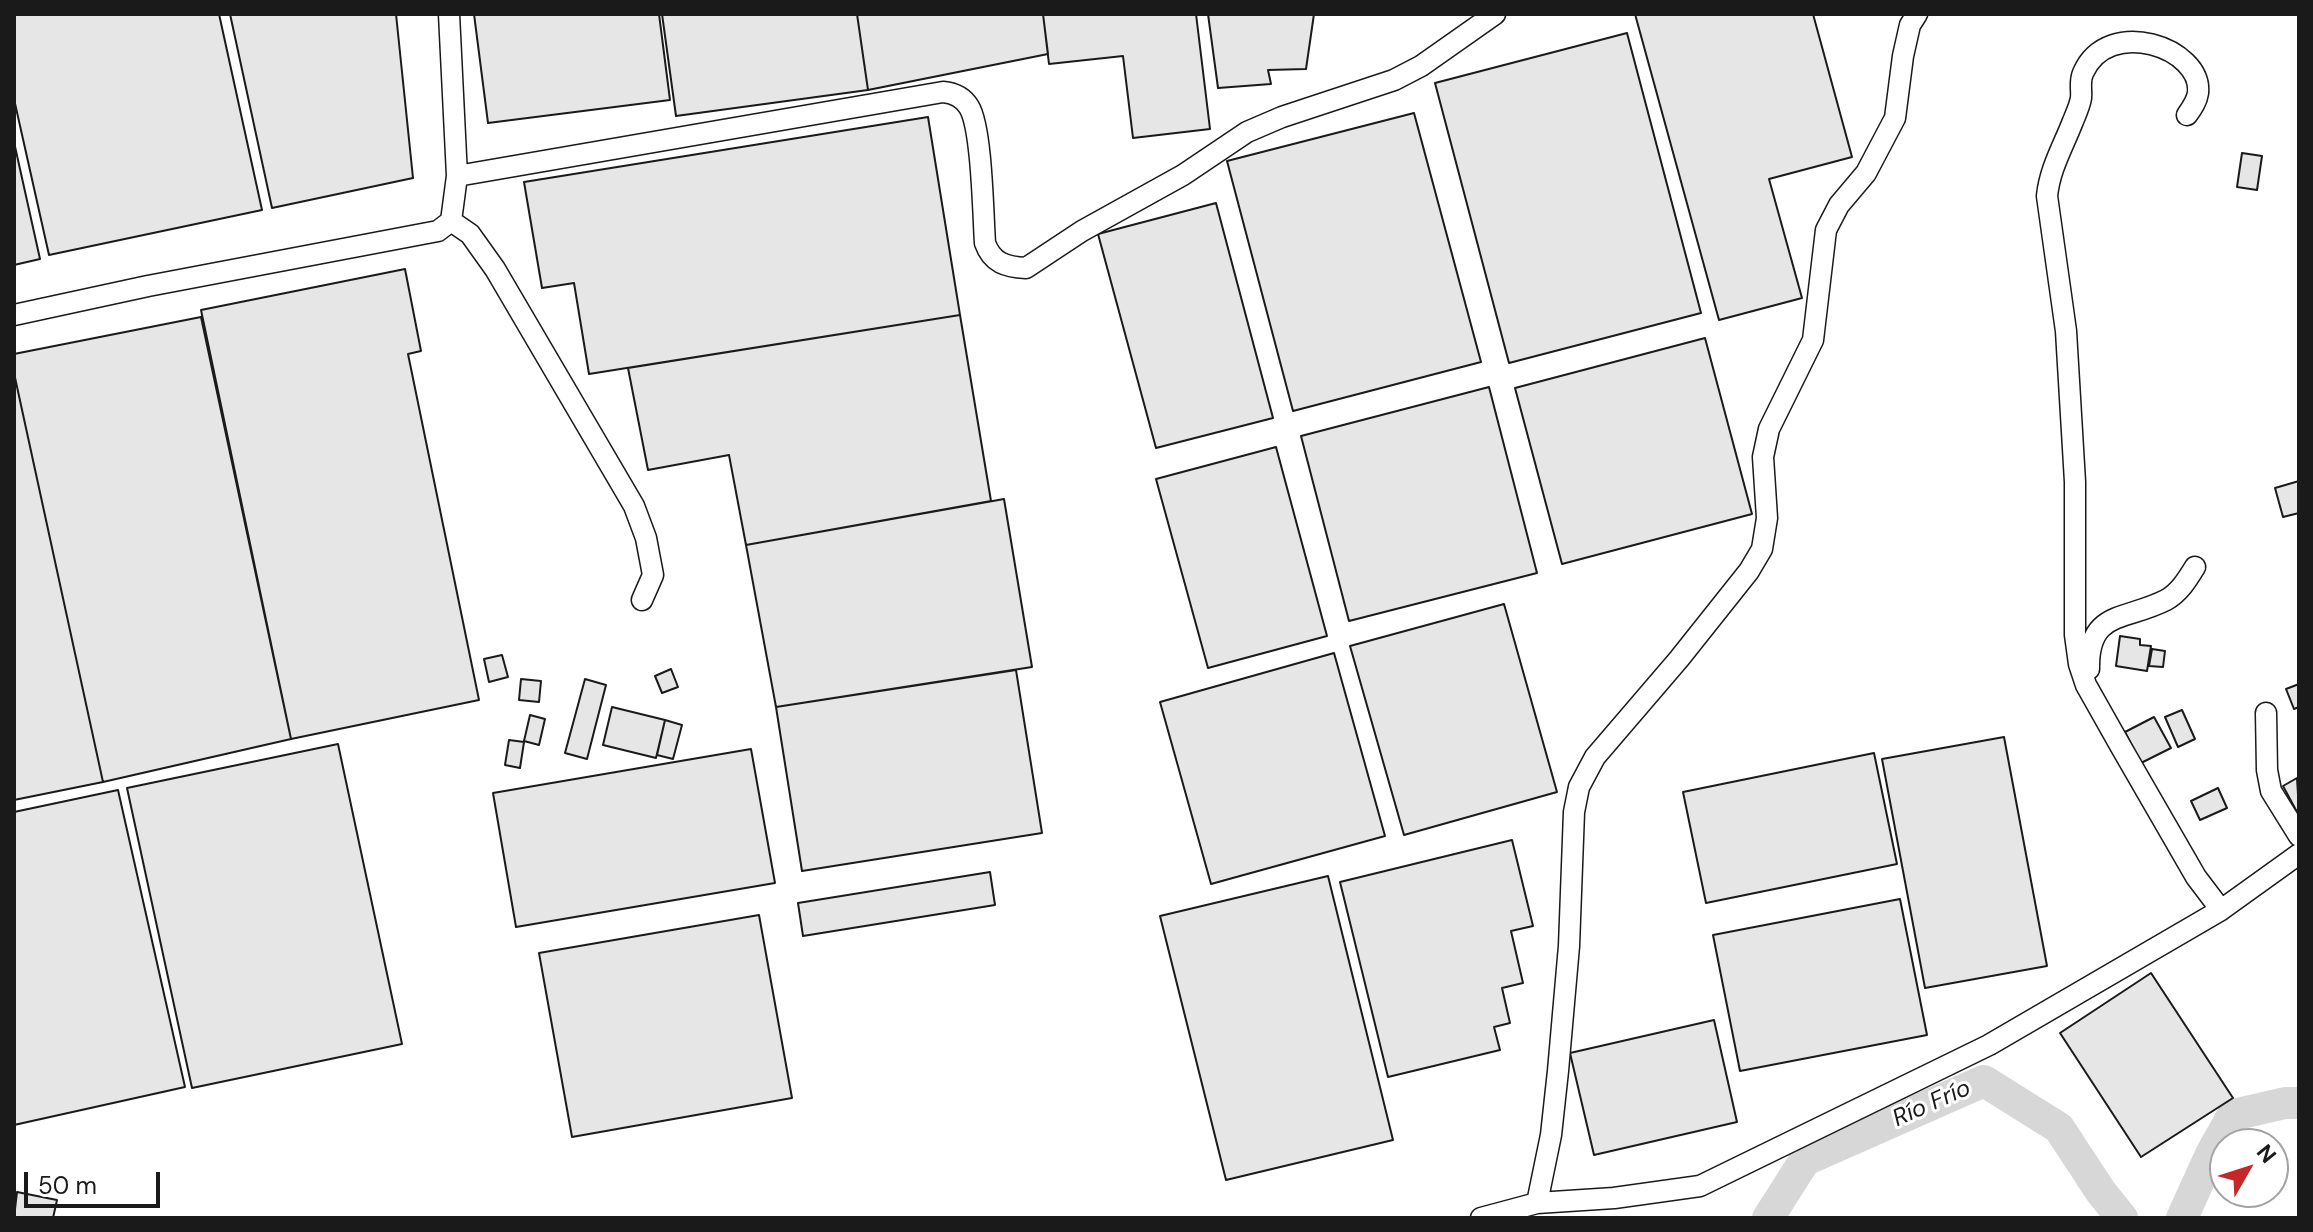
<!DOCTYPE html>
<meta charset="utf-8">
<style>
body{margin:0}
#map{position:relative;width:2313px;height:1232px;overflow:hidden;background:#fff;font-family:"DM Sans",sans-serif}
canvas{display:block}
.frame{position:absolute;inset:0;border:16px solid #1a1a1a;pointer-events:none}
.north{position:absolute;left:2209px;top:1128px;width:80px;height:80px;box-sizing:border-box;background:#fff;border:2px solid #a3a3a3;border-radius:50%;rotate:51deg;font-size:22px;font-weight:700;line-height:32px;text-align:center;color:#1a1a1a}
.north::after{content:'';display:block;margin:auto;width:28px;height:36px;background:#c62828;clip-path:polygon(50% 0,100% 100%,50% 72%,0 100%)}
.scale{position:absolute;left:24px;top:1172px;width:136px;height:36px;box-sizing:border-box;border:4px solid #1a1a1a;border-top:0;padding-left:10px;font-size:24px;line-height:28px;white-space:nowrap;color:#1a1a1a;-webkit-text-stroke:6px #fff;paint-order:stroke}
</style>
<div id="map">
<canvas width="2313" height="1232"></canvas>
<div class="frame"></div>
<div class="north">N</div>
<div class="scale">50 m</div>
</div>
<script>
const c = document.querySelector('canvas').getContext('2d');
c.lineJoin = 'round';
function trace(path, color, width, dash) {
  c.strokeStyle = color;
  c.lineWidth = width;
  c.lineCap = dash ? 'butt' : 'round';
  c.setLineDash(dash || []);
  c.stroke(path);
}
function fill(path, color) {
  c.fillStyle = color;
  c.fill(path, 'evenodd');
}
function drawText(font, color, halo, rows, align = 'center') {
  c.font = font + ' "DM Sans",sans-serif';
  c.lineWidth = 6;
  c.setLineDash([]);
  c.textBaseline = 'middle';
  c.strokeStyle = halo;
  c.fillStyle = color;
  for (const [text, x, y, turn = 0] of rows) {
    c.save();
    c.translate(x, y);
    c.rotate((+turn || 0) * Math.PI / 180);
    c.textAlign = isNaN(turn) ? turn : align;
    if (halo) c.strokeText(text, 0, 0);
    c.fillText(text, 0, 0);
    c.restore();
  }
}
trace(new Path2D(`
 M1768 1218 1805 1160 1984 1081 2059 1128 2101 1192 2122 1218
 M2182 1218 2211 1154 2233 1115 2285 1103H2299`), '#d7d7d7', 32);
const building = new Path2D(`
 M14 14H219L262 210 49 255 14 99Z
 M230 14H396L413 178 272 208Z
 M474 14H659L670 100 488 123Z
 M662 14H857L868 90 676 116Z
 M857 14H1043L1048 54 868 90Z
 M1043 14H1196L1210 129 1133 138 1123 56 1049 64Z
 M1208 14H1314L1306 69 1268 70 1271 84 1218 88Z
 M1635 14H1813L1852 157 1769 179 1802 298 1719 320Z
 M1627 33 1701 313 1509 363 1435 83Z
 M1414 113 1481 362 1293 411 1227 161Z
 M928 117 960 315 589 374 574 283 542 288 524 182Z
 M14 142 40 259 14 265Z
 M2242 153 2262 156 2257 190 2237 187Z
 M1216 203 1273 418 1156 448 1098 234Z
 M405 269 421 351 408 354 479 700 291 739 201 310Z
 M960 315 991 501 746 545 729 455 648 470 628 368Z
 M201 317 291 739 103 782 14 373V354Z
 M1705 338 1752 514 1562 564 1515 388Z
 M14 373 103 782 14 800Z
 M1489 387 1537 573 1349 621 1301 436Z
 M1276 447 1327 636 1208 668 1156 479Z
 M2299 481V513L2283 517 2275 488Z
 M1004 499 1032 667 776 707 746 545Z
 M1504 604 1557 792 1404 835 1350 646Z
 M2120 636 2140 639V645L2151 646 2147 671 2116 666Z
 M2152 649 2165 651 2163 667 2149 666Z
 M1334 653 1385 836 1211 884 1160 702Z
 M502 655 508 677 489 682 484 659Z
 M671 669 678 687 662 693 655 676Z
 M1016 670 1042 833 802 871 776 707Z
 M521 679 541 681 539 702 519 700Z
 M585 679 606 685 587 759 565 753Z
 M2299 684V707L2294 709 2286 689Z
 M612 707 665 720 656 758 603 745Z
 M2182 710 2195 739 2178 747 2165 717Z
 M530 715 545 719 539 745 524 741Z
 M2154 717 2171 748 2141 763 2125 732Z
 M665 720 682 725 673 759 657 755Z
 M2004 737 2047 966 1925 988 1882 759Z
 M509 740 524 742 520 768 505 765Z
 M338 744 402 1044 192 1088 127 788Z
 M751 749 775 883 516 927 493 793Z
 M1874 753 1897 864 1706 903 1683 792Z
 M2297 778 2299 811 2297 812 2283 786Z
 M2218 788 2227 808 2200 820 2191 801Z
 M118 790 185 1087 14 1125V812Z
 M1512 840 1533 926 1511 931 1523 983 1502 988 1510 1023 1494 1027 1500 1050 1388 1077 1340 882Z
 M990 872 995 905 803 936 798 903Z
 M1328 876 1393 1140 1226 1180 1160 916Z
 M1900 899 1927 1035 1740 1071 1713 935Z
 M759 915 792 1098 572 1137 539 953Z
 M2151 973 2233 1098 2141 1157 2060 1033Z
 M1714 1020 1737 1122 1594 1155 1570 1053Z
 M17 1192 57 1200 53 1218H14Z`);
fill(building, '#e6e6e6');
trace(building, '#1a1a1a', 2);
const minor = new Path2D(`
 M2187 115C2192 108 2197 101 2198 93 2203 48 2108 15 2083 73 2079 82 2082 90 2081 98 2080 105 2076 114 2073 121 2063 147 2050 168 2047 196L2066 331 2075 482V635L2079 664 2086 685 2121 747 2196 877 2221 910
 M457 176 943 92C954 93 963 97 969 107 982 128 983 214 985 243 992 263 1006 267 1026 268L1082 231 1183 175 1247 132 1282 117 1394 80 1421 66 1495 14
 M451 221 470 234 495 269 634 506 646 538 653 575 642 600
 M14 315 148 286 438 231 451 221 457 176 449 14
 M2089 669C2088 610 2125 621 2166 600 2179 593 2187 580 2195 567
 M2266 713 2267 770 2271 791 2299 836
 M1537 1203 1551 1135 1558 1071 1569 946 1574 812 1579 787 1595 757 1679 659 1749 571 1762 549 1767 518 1763 457 1769 429 1813 340 1826 230 1839 205 1866 173 1895 118 1903 56 1910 25 1917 14
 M1481 1218 1537 1203 1614 1198 1700 1186 1989 1045 2221 910 2299 854`);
trace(minor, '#1a1a1a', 23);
trace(minor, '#fff', 20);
drawText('italic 24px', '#1a1a1a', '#fff', [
 ["Río Frío",1932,1104,-24]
]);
</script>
